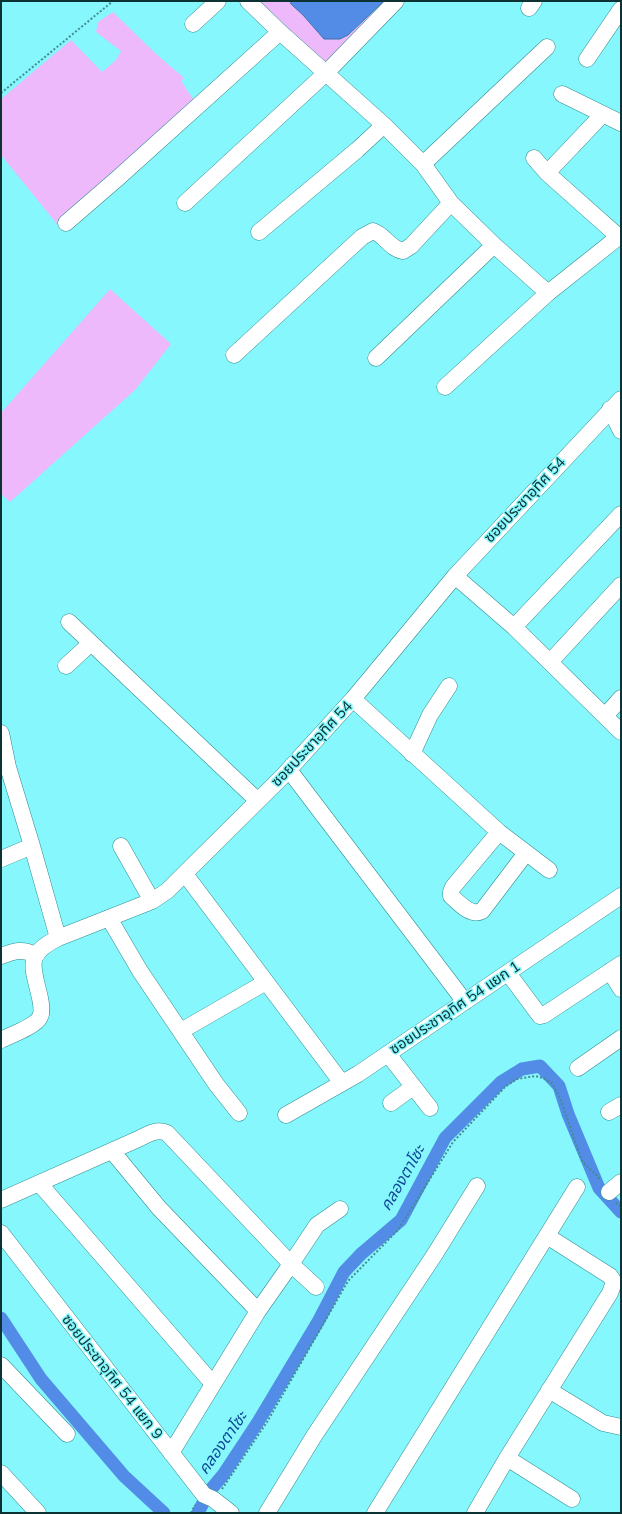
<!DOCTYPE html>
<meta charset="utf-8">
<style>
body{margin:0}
#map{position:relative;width:622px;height:1514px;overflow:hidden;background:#86f7fc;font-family:Mulish,sans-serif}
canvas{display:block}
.frame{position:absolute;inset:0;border:2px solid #0c3233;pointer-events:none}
</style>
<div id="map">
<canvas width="622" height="1514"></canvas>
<div class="frame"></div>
</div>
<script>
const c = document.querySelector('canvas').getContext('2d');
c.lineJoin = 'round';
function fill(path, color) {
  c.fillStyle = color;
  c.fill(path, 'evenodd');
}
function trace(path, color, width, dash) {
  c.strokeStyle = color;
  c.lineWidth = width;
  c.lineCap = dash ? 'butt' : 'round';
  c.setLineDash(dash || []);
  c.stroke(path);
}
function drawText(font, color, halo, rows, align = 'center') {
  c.font = font + ' Mulish,"Noto Sans Thai",sans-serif';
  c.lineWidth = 3;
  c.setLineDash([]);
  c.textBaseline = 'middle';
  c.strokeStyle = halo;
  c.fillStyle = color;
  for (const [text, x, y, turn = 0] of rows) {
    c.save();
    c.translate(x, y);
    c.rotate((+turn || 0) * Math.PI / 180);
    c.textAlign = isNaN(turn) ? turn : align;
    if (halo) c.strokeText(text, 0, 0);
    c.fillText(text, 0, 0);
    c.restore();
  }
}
fill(new Path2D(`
 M257 1H291V4L303 15 324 39H340L348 35 384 1H391L329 63 322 64Z
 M113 12 154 52 184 78 181 81 200 109 61 229 1 155V99L71 40 102 72 116 60 121 51 96 32 98 22Z
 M110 289 171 344 135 390 10 502 1 494V413Z`), '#edb9fb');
const water = new Path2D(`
 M291 1H384L348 35 340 39H324L303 15 291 4Z`);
fill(water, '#528ce6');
trace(water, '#3d71b0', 1);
trace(new Path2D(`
 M1 1318 41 1379 124 1476 164 1513
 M198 1513 208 1493 223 1475 258 1422 319 1320 344 1272 361 1254 401 1220 445 1138 501 1082 522 1069 540 1066 559 1086 568 1114 599 1188 621 1212`), '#528ce6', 13);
const minor = new Path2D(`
 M248 1 280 32 384 125 423 164 451 203 494 245 548 293
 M529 8 534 1
 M193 24 218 1
 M587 59 621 9
 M562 94 621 123
 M534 158 547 173 619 237
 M423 164 547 47
 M547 173 603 114
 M185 203 326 73 396 1
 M66 223 118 178 280 32
 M259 232 357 150 384 125
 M234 355 362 237 373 231C385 235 390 249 403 251L411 246 451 203
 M376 358 494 245
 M445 387 548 293 621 235
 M610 409 621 431
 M455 576 514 627 621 732
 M69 622 258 801
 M514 627 621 514
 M550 662 621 585
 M66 666 91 643
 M353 699 499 832 549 870
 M605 716 621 698
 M1 733 8 767 32 846 58 938
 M412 754 430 715 449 686
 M289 770 465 1002
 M499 832 453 887 451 892V896C459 903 471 917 482 911L526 853
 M121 846 152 901
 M1 859 32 846
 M185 874 342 1083
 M109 918 140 971 216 1084 239 1113
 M1 956C14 951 23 948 35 955
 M610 971 621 989
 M508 973 537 1012 540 1016 544 1015 621 964
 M181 1031 266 982
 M1 1040C11 1035 36 1026 40 1017 43 1011 41 1004 40 998 33 966 24 955 58 938L152 901 167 891 283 776 353 699 455 576 621 399
 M388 1054 430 1108
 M578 1068 621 1038
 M391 1103 413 1087
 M609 1112 621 1105
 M286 1115 358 1074 621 896
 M112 1151 159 1208 258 1311
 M39 1183 213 1384
 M609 1192 621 1182
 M1 1200 136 1140C147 1135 156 1128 167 1133L291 1264 317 1225 340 1209
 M1 1233 204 1495 213 1499 231 1513
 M1 1365 67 1434
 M549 1390 603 1423 621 1427
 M171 1453 258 1311 291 1264 316 1287
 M507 1458 572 1499
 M1 1473 38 1513
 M267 1513 314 1436 435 1254 477 1186
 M375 1513 577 1187
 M475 1513 507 1458 610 1293 614 1282 610 1276 547 1236`);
trace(minor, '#328c8f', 17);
trace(new Path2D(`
 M1 93 113 1
 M616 1203 621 1207
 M222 1489 267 1422 348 1281 398 1230 453 1142 505 1087 517 1079 535 1076 543 1078 552 1083 560 1098 582 1161 601 1180
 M191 1513 195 1505`), '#448c8f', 2, [2, 2]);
trace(minor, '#fff', 16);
drawText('15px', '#0c3233', '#86f7fc', [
 ["ซอยประชาอุทิศ 54",525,500,-47],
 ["ซอยประชาอุทิศ 54",312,744,-47],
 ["ซอยประชาอุทิศ 54 แยก 1",455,1008,-34],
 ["ซอยประชาอุทิศ 54 แยก 9",112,1377,52]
]);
drawText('italic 16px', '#114898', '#86f7fc', [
 ["คลองตาโซะ",403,1178,-60],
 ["คลองตาโซะ",223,1443,-55]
]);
</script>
